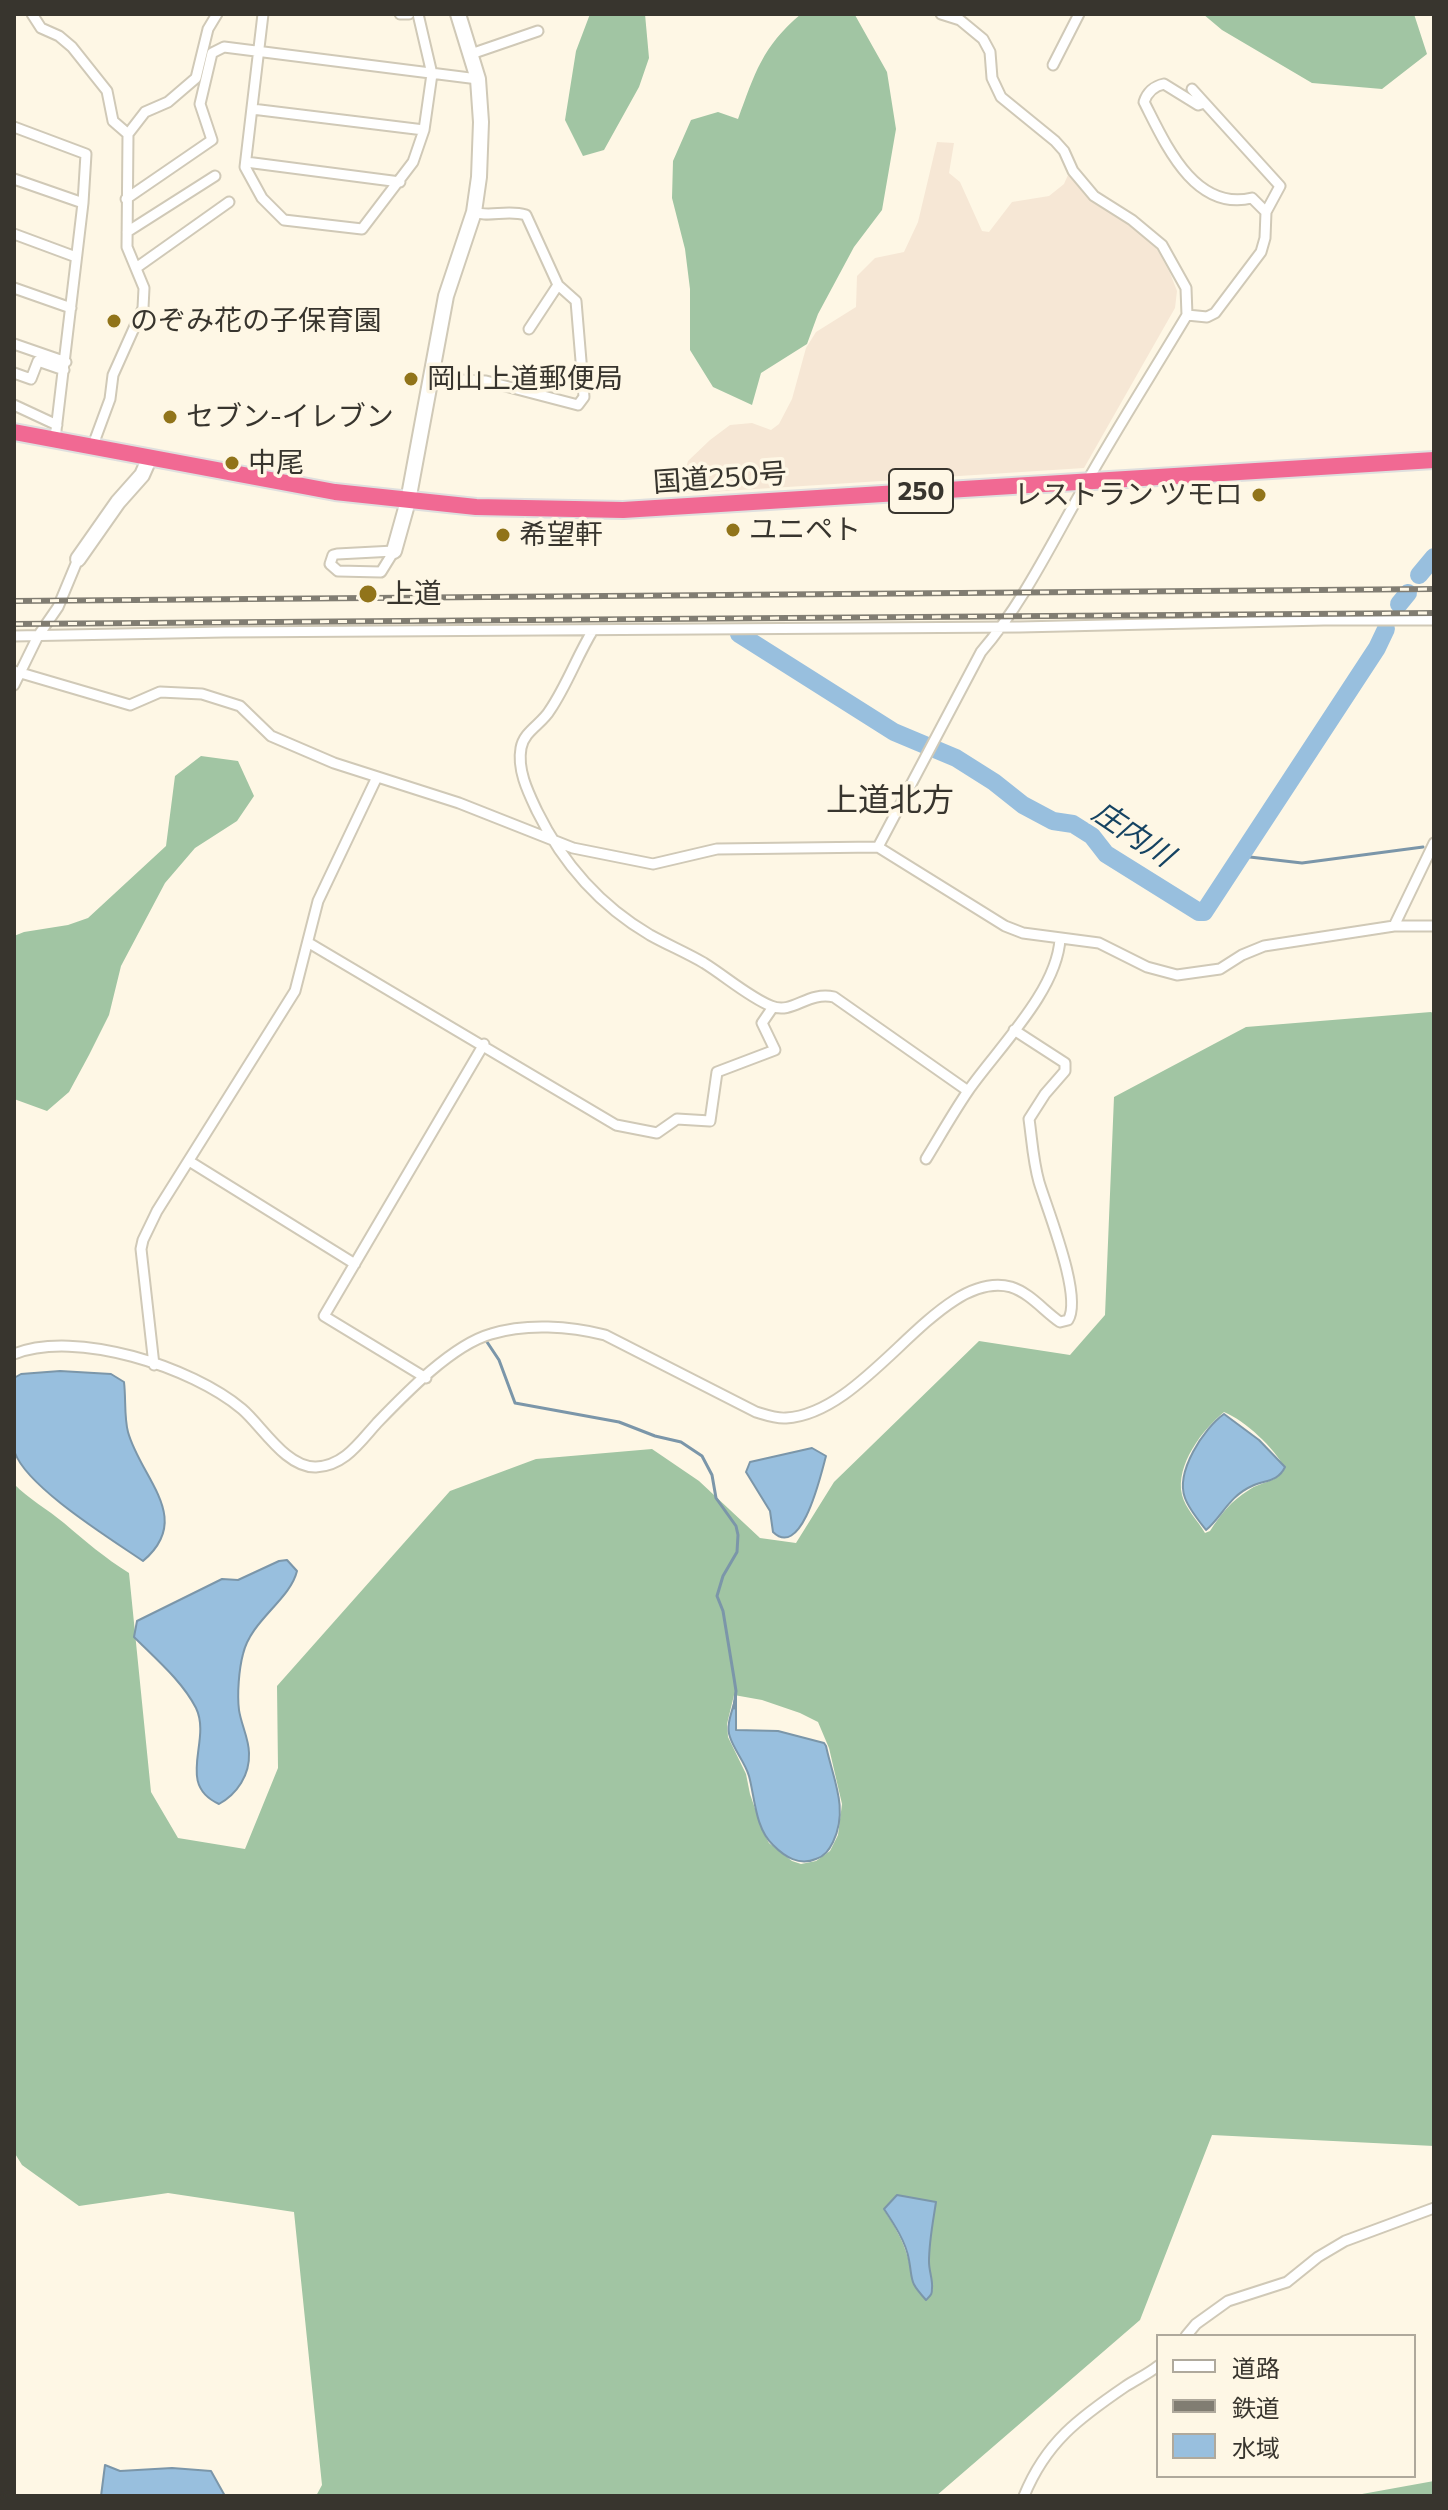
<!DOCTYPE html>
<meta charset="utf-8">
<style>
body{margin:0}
#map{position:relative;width:1448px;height:2510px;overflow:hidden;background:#fef7e5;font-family:Commissioner,"Noto Sans JP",sans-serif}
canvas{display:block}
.frame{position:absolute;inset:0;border:16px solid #38352e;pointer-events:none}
.legend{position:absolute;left:1156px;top:2334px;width:260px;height:144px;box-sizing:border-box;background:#fef7e5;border:2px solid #afa99c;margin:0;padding:10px 14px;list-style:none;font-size:24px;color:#38352e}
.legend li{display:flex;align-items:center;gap:16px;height:40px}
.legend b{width:40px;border:2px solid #afa99c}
</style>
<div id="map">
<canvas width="1448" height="2510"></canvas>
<div class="frame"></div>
<ul class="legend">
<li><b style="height:10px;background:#fff"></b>道路</li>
<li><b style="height:10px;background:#817d72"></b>鉄道</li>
<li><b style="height:22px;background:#98bfde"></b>水域</li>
</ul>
</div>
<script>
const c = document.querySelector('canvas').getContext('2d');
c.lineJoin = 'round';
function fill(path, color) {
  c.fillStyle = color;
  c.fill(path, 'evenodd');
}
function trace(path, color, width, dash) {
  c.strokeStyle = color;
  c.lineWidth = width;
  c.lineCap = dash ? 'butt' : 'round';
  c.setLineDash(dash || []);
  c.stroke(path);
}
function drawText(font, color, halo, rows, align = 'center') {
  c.font = font + ' Commissioner,"Noto Sans JP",sans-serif';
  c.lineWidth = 7;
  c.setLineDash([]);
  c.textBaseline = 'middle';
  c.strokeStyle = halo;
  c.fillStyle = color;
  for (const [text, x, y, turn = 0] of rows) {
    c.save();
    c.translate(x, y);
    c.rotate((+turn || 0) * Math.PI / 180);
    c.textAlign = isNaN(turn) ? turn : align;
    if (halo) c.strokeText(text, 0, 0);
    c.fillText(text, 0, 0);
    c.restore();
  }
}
fill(new Path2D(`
 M937 142 954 143 949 173 960 182 982 231 989 232 1012 202 1049 196 1064 184 1068 175 1093 201 1127 222 1154 244 1170 273 1177 291 1175 308 1084 468 678 494 688 461 710 440 730 425 752 423 771 430 779 424 792 399 806 348 816 332 856 307 857 276 875 258 904 252 918 222Z`), '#f6e7d5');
fill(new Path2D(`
 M590 14H645L649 58 639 87 604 150 583 156 565 120 576 51Z
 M801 14 855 15 887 72 896 129 882 210 854 247 818 314 807 344 761 373 752 405 713 387 690 350V289L685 249 672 198 673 161 691 120 718 112 738 119C755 73 762 47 801 14Z
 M1203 14H1414L1427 54 1382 89 1312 83 1222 30Z
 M201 756 238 761 254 796 237 821 195 848 165 883 121 966 109 1015 89 1055 69 1092 47 1111 14 1099V936L24 932 68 925 88 918 166 846 175 776Z
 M1431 1012 1434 1014V2146L1212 2135 1140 2320 936 2496H316L322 2485 294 2212 168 2193 79 2206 22 2165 14 2152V1484C29 1499 47 1509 64 1523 85 1541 105 1558 129 1573L151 1792 178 1838 245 1849 278 1768 277 1686 450 1491 536 1459 652 1449 699 1481 760 1538 796 1543 834 1482 979 1341 1070 1355 1105 1315 1114 1097 1246 1027ZM1224 1412C1246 1421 1274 1448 1285 1468 1278 1483 1261 1481 1249 1490 1231 1501 1221 1514 1210 1531L1205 1533C1198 1521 1185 1508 1182 1495 1175 1465 1203 1429 1224 1412ZM734 1695 762 1700 800 1713 818 1722 829 1748 842 1804 838 1835 830 1851 816 1861 801 1864 792 1861 769 1843 763 1832 750 1794 746 1774 728 1737 727 1724ZM896 2196 933 2287 931 2295 926 2300C908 2281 914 2280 908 2258 903 2240 894 2225 884 2210Z
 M1434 2481V2496H1351Z`), '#a1c5a3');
const water = new Path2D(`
 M60 1371 111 1374 124 1382C126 1398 124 1417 128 1432 141 1479 194 1518 143 1561 111 1539 28 1488 15 1453 10 1440 14 1395 14 1378L21 1374Z
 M1224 1414 1259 1440 1285 1467C1278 1482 1265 1480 1252 1486 1229 1496 1221 1518 1206 1530 1199 1521 1189 1509 1185 1498 1175 1472 1204 1428 1224 1414Z
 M812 1448 826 1456C821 1474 802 1560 773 1532L770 1511 746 1472 750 1462Z
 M287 1560 297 1571C290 1600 251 1620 243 1654 239 1669 237 1694 239 1710 241 1724 249 1739 249 1753 250 1775 237 1794 219 1804 175 1784 212 1741 196 1708 182 1681 156 1659 134 1637L137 1621 222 1579 238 1580 279 1561Z
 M736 1695V1730L778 1731 824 1743 826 1746C833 1779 849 1809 833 1842 829 1850 825 1856 816 1859 799 1866 785 1857 773 1845 755 1828 755 1798 749 1776 745 1762 734 1750 730 1737 725 1724 734 1708 736 1695Z
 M897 2195 936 2202C933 2222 929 2241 929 2262 929 2271 933 2280 932 2288 932 2295 931 2295 926 2300 909 2281 913 2282 909 2260 906 2242 894 2224 884 2209Z
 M105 2465 120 2471 172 2468 211 2471 225 2496H101Z`);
fill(water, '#98bfde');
trace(water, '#7b96a9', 2);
trace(new Path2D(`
 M1241 856 1302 863 1423 847
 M485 1339 499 1360 515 1403 619 1422 655 1436 681 1442 702 1456 712 1475 716 1498 736 1526 738 1535 737 1552 723 1576 717 1596 723 1611 734 1678 736 1691 734 1708`), '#7b96a9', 3);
trace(new Path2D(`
 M1419 575 1434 557
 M1399 604 1408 593
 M739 634 894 732 956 758 994 782 1023 805 1053 821 1073 824 1092 836 1106 854 1199 912H1204L1377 648 1386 629`), '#98bfde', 18);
const street = new Path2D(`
 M32 14 41 28 59 36 72 47 107 91 113 121 128 134
 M263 14 245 167 262 198 284 220 362 229 413 162 424 130 432 74 418 14
 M400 14H409
 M941 14 960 20 983 39 990 52 992 78 1001 97 1055 141 1064 151 1073 171 1094 196 1132 220 1162 245 1186 288 1187 315
 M471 54 538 31
 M1053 65 1079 14
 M1204 103 1198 105 1164 84C1154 86 1147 93 1144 102 1165 143 1194 212 1252 198L1266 212
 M252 109 424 130
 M14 127 86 154 83 203 55 439
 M246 162 400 182
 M14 179 83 203
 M126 199 212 140 200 104 212 53 224 47 478 79
 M127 232 215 176
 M14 234 76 257
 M136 268 229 202
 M14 288 71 308
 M529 329 558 285
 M14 344 66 362
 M14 373 31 379 38 361 64 370
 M432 379 486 381 578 405 584 397 576 301 558 285 526 215C506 209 490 218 474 212
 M14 405 57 425
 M93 445 110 399 113 375 143 308 144 288 127 247 128 134 145 112 168 102 196 78 208 29 217 14
 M394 551 381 572 338 571 330 564 333 555 337 554Z
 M593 630C577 656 567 685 550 710 542 724 524 731 521 748 517 770 528 792 537 811 563 864 599 905 650 935 668 945 687 953 704 963 725 976 749 997 771 1006 793 1015 807 991 834 997L968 1091
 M14 636 224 632 1020 627 1324 620H1434
 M14 671 130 705 160 692 202 694 240 706 271 736 334 763 459 803 573 848 653 864 717 849 878 847 1005 926 1023 933 1099 943 1147 967 1177 975 1220 969 1242 955 1264 946 1394 926H1434
 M14 685 38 636 58 607 78 559
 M878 847 981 652C1024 602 1052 542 1085 485 1117 428 1153 372 1187 315L1207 317 1215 313 1261 252 1265 238 1266 212 1280 186 1192 89
 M1394 926 1434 843
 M309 943 616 1125 657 1133 677 1119 710 1121 717 1072 775 1050 762 1023 773 1007
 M926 1159C940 1136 953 1113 968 1091 998 1048 1057 991 1060 939
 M189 1161 355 1264
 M14 1354C76 1329 192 1367 242 1409 262 1426 286 1468 316 1467 344 1466 359 1443 377 1423 405 1394 452 1345 491 1334 526 1323 570 1326 605 1335L756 1412C766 1415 777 1419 786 1418 870 1413 938 1268 1011 1287 1030 1293 1044 1311 1060 1322L1068 1320C1083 1297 1047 1209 1039 1182 1033 1161 1032 1140 1029 1119L1045 1094 1065 1071V1063L1014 1030
 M154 1365 141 1249 143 1240 157 1211 295 991 318 901 377 777
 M426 1378 324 1316 484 1044
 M1186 2336 1196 2324 1228 2301 1287 2282 1318 2257 1345 2241 1434 2208
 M1024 2496C1046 2442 1079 2418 1126 2386 1137 2379 1148 2374 1158 2366`);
const secondary = new Path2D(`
 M394 551 408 501 446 296 474 212 479 177 481 122 478 79 458 14
 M78 559 118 502 142 475 150 457`);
const highway = new Path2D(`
 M14 432 335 492 476 507 623 510 1434 460`);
trace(street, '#d0c9b7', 13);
trace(secondary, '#d0c9b7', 18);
trace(highway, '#dfdfde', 20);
trace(street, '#fff', 9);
trace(secondary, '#fff', 14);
trace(highway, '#f16993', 16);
const rail = new Path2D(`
 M14 601 1434 589
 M14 624 1434 613`);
trace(rail, '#817d72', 6);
trace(rail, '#fef7e5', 3, [9]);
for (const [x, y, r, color] of [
 [114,321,8,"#91741a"],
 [411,379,8,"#91741a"],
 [170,417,8,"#91741a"],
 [232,463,8,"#91741a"],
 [1259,495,8,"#91741a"],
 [733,530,8,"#91741a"],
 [503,535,8,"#91741a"],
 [368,594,10,"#91741a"]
]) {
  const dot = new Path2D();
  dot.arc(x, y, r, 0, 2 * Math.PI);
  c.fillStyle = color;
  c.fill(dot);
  trace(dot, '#fef7e5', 3);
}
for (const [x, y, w] of [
 [921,491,64]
]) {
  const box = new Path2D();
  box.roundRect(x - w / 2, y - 22, w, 44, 6);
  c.fillStyle = '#fef7e5';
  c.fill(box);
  trace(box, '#38352e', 2);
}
drawText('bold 26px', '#38352e', null, [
 ["250",921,491]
]);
drawText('28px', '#38352e', '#fef7e5', [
 ["のぞみ花の子保育園",130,321],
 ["岡山上道郵便局",427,379],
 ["セブン-イレブン",186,417],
 ["中尾",248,463],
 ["レストラン ツモロ",1243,495,"right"],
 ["ユニペト",749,530],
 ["希望軒",519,535],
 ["上道",386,594]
], 'left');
drawText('28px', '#38352e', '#fef7e5', [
 ["国道250号",720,478,-4]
]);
drawText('italic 30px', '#154362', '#fef7e5', [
 ["庄内川",1133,834,34]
]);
drawText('32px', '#38352e', '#fef7e5', [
 ["上道北方",890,800]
]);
</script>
